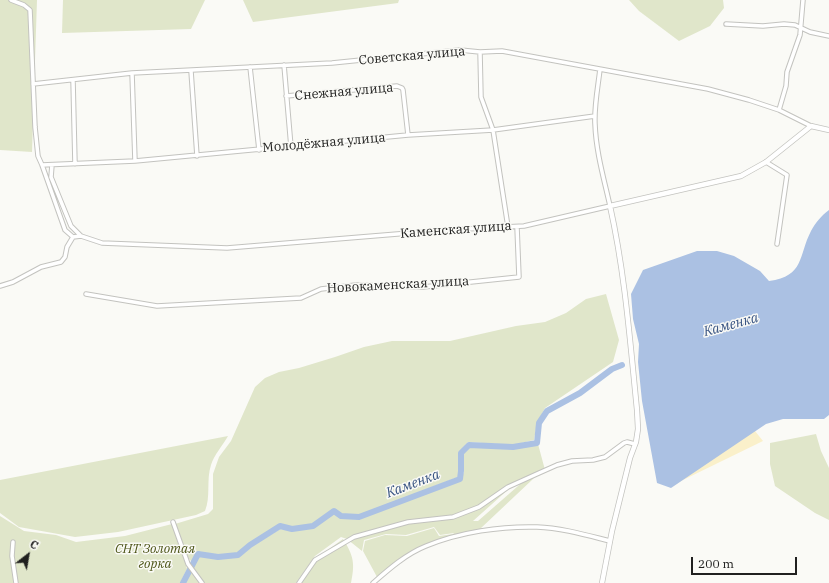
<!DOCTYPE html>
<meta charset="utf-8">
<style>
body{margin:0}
#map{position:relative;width:829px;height:583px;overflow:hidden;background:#fafaf6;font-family:"IBM Plex Serif",serif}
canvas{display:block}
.north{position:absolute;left:8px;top:535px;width:40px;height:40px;-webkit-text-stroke:3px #fafaf6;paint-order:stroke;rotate:31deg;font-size:11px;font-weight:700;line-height:16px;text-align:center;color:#20201f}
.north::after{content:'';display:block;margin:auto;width:14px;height:18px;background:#20201f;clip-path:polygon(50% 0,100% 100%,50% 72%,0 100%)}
.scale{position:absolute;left:691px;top:557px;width:106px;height:18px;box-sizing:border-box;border:2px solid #20201f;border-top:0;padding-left:5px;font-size:12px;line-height:14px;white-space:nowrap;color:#20201f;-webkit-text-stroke:3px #fafaf6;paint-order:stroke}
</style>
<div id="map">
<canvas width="829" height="583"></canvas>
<div class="north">С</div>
<div class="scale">200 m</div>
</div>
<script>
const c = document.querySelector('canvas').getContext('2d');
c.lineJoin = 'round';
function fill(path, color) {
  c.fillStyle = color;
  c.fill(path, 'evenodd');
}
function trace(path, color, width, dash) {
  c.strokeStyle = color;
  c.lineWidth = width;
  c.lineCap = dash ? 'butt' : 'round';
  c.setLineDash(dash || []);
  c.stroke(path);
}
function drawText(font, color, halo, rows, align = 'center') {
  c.font = font + ' "IBM Plex Serif",serif';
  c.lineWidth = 3;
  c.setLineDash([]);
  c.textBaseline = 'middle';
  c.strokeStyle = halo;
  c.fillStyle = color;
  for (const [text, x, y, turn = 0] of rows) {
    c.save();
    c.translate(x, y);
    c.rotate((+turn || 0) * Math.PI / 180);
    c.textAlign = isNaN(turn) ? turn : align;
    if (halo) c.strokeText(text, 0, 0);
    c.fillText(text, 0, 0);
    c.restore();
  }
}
fill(new Path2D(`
 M0 0H37L32 152 0 150Z
 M63 0H205L191 29 62 33Z
 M243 0H399L398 3 253 22Z
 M629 0H723L724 8 710 26 679 41 639 11Z
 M606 294 619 340 613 362 545 408 537 423 534 440 513 445 468 442 459 452V470L458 477 359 515 342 514 334 509 313 524 292 528 280 525 249 545 237 555 218 556 198 552 192 562 187 557 175 524 208 514 213 509V474L219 457 231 441 255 387 265 378 279 372 299 368 335 357 364 347 392 341H450L516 326 545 322 566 313 586 299Z
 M816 434 821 451 829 468V520L815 513 775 486 770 464V443Z
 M228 436C223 445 214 455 211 465 206 480 211 497 205 511L196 515 118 532 75 537 19 527 0 513V480Z
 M538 444 545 470 537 473 533 479 480 529 428 543 400 559 377 577 363 551 365 541 385 535 407 536 434 528 439 536 453 534 454 533 440 535 434 527 406 535 386 534 364 540 362 551 347 539 341 537 315 556 296 583H184L198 555 217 558H238L251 547 280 529C306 533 313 528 334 513L341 518 358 519 460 480 464 472 463 454 470 447 514 449ZM525 477 526 479 478 521H473L520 479Z
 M0 516 24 531 56 535 76 542 125 536 172 524 184 558 187 569 180 583H0Z
 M343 539C354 556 355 564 351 583H301L318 557Z`), '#e0e6ca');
fill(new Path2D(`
 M751 426 763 441 681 481 671 488Z`), '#faf0ca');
fill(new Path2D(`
 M829 210V415L824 419H783L766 424 671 488 657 483 642 401 638 362 639 344 633 319 631 294 643 270 697 251H717L734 256 760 271 769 281C805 276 798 256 811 231 816 222 821 216 829 210Z`), '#abc1e3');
trace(new Path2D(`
 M183 583 198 554 218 557 238 555 250 545 280 526 292 529 313 526 334 511 341 516 359 517 460 479 461 471V453L469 445 513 447 537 443 539 423 547 411 580 393 612 369 622 365`), '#abc1e3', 6);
const minor = new Path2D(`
 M11 0 24 5 30 10 35 127 38 156 42 165 135 161 408 135 493 130 595 116
 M726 24 763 26 784 24 795 25 810 32 829 36
 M480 52 481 97 493 130 508 227
 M284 65 291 147
 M250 67 259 150
 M191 71 197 156
 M132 73 135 161
 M73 80 75 164
 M33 84 132 73 332 63 460 50 480 52 502 51 708 89 749 100 779 110 811 126
 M286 96 397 86 402 88 403 90 408 135
 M779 110 786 86 787 72 800 35 803 0
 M766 162 787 175 777 244
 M42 165 65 230 73 237 81 236
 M52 165 51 177 71 226 81 236 102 243 227 248 446 230 524 226 610 206C604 179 596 152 595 124 594 106 598 87 600 69
 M0 286 13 282 41 267 61 262 65 257 67 247 73 237
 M86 294 157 306 301 298 321 289 356 285 423 287 519 277 517 227
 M173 522 188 564 202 583
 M13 542 12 556 16 583
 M299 583 315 560 354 537 408 522 453 517 479 507 508 487 539 473 557 465 572 461 593 460 605 457 624 443 627 442 635 444
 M373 583C389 569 406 554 426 546 460 532 501 526 537 527 562 528 586 535 610 541`);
const tertiary = new Path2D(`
 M602 583 612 531 630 458 636 442 638 429 637 410C630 341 625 273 610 206L741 176 766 162 811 126 829 130`);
trace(minor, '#c3c3bf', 5.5);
trace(tertiary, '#c3c3bf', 6);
trace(minor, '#fff', 3.5);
trace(tertiary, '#fff', 4.5);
drawText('13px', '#20201f', '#fafaf6', [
 ["Советская улица",412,56,-5],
 ["Снежная улица",344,92,-5],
 ["Молодёжная улица",324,143,-5],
 ["Каменская улица",456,230,-4],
 ["Новокаменская улица",398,285,-3]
]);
drawText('italic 13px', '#4d5518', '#fafaf6', [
 ["СНТ Золотая",155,549],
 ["горка",155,564]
]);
drawText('italic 14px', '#385483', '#fafaf6', [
 ["Каменка",731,325,-15],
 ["Каменка",413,484,-21]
]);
</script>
